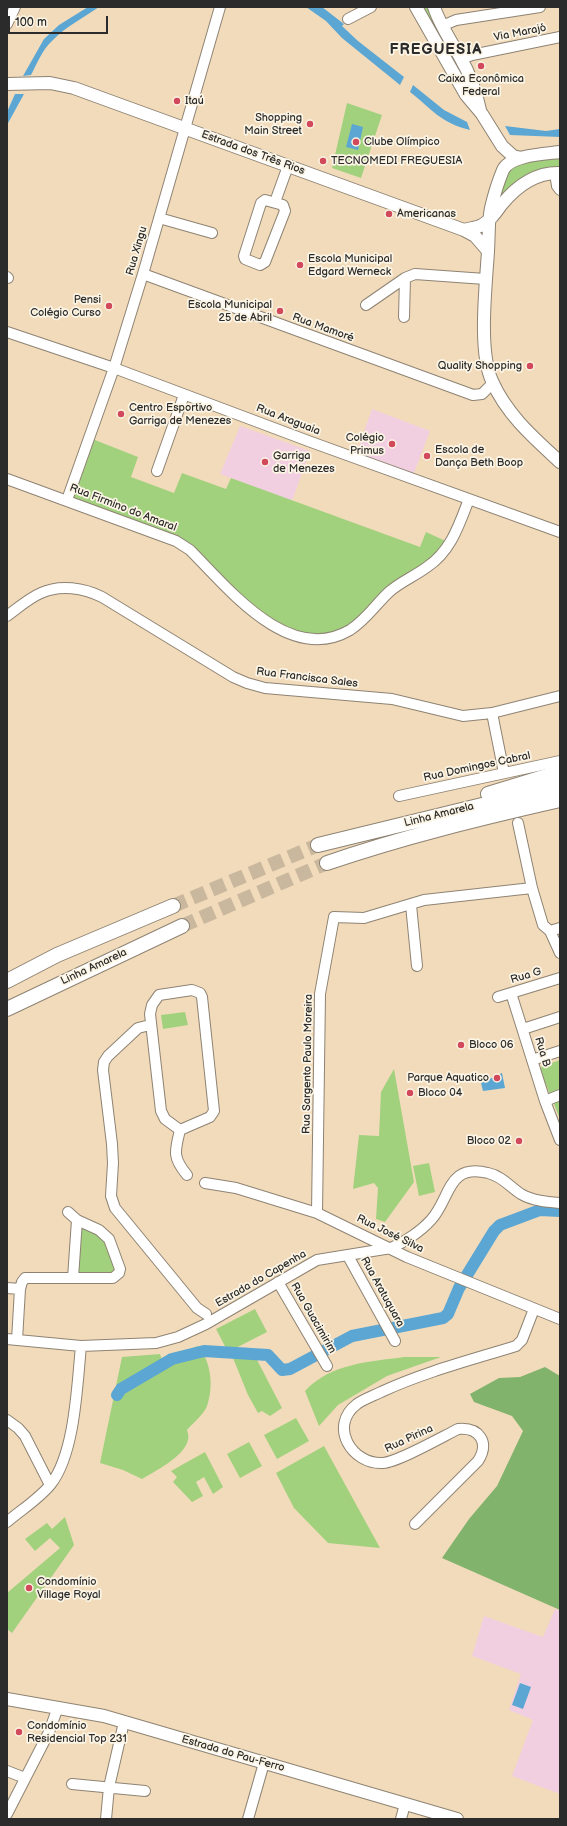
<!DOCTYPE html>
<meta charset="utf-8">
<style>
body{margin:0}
#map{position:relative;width:567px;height:1826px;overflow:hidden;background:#f2dbbb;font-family:"Balsamiq Sans",sans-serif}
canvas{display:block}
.frame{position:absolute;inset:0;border:8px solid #2b2b2b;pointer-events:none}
.scale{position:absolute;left:8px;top:16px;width:100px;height:18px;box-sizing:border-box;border:2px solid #2b2b2b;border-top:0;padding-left:5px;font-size:12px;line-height:14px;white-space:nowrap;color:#2b2b2b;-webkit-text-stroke:3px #fcf5e5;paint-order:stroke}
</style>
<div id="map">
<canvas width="567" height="1826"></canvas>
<div class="frame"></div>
<div class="scale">100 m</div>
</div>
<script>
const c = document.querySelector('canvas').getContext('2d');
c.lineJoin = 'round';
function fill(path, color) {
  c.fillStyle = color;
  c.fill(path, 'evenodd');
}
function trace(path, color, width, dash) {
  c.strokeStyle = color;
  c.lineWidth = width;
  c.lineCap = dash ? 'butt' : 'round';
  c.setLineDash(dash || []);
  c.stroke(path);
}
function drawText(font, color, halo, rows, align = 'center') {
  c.font = font + ' "Balsamiq Sans",sans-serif';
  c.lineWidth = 3.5;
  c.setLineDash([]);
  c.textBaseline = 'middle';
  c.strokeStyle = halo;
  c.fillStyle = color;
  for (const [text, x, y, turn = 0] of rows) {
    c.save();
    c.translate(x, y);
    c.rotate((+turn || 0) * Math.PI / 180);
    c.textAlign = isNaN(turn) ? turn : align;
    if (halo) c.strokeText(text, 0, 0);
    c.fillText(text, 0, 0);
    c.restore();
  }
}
fill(new Path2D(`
 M372 409 430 431 412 478 355 457Z
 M240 426 310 451 292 501 220 474Z
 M555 1609 560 1610V1794L512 1776 533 1720 509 1710 521 1674 472 1656 484 1616 543 1637Z`), '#f2cfe0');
fill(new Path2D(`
 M420 7H429L460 68 458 70Z
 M347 103 382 115 361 178 332 168Z
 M560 156V168L497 204C501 193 504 175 513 167 522 159 548 158 560 156Z
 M90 438 138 457 131 477 174 493 182 473 226 489 231 478 420 547 426 532 450 543 392 589 360 622 323 637 286 630 252 608 188 545 69 500Z
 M185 1012 188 1025 163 1029 161 1015Z
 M560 1060V1119L540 1070 542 1066Z
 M394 1069 414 1182 385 1222 376 1219 378 1188 374 1183 353 1189 359 1135 379 1136 381 1092Z
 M429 1163 435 1192 419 1196 413 1166Z
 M82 1227C109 1239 107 1246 115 1272L114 1275H77L80 1229Z
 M255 1309 267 1332 228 1352 216 1329Z
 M198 1346C211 1361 214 1386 207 1406 204 1414 193 1423 187 1430 188 1433 189 1437 188 1440 184 1457 155 1471 142 1479L123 1470 100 1463 122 1357 160 1354 162 1360Z
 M255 1356 282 1408 270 1416 262 1411 258 1413 248 1395 233 1358Z
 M404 1357H441L387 1376 338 1405 319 1426 305 1391C331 1363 369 1362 404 1357Z
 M296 1418 309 1441 277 1459 264 1435Z
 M249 1442 262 1466 240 1478 227 1454Z
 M324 1446 380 1548 328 1543 294 1508 276 1473Z
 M205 1452 223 1487 213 1494 204 1477 196 1482 203 1496 192 1502 173 1482 177 1477 171 1471Z
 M65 1517 74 1545 12 1633 7 1629V1593L60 1548 50 1538 35 1551 25 1539 47 1523 52 1529Z`), '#a2d17e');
fill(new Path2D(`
 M545 1367 560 1376V1610L442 1558 469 1519 497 1486 523 1431 512 1416 474 1402 470 1394 499 1378 520 1377Z`), '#81b36d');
fill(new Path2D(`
 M88 7H99C83 18 65 27 52 41 42 50 37 64 31 75L23 76 44 39 59 25Z
 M306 7H322L344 24 342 26 358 41 404 77 400 85 342 38 326 21Z
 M413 85 444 110 467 122 470 130C440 123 431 108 410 92Z
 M15 94H24L7 125V112Z
 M352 124 363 127 358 150 346 147Z
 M505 126 546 131 560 129V137L510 135Z
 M502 1073 505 1088 483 1091 481 1083Z
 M520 1683 531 1687 523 1709 512 1705Z`), '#5ba6d3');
trace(new Path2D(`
 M117 1395 121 1389 172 1359 204 1351 268 1355 282 1370 290 1369 352 1336 443 1318 448 1314 459 1288 494 1231 500 1225 540 1210 560 1211`), '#5ba6d3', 12);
trace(new Path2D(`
 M173 906 318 845
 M182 926 327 863`), '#cab89e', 14, [14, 7]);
const minor = new Path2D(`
 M348 19 371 7
 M7 24 15 7
 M442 26 456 20 540 7
 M461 59 472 55 560 37
 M555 173 557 186 560 190
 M265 200 283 205 285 211 265 262 260 265 245 259 244 256 261 203Z
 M275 202 288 166
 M159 218 212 233
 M143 274 473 395 482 394 493 383
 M7 277 8 278
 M366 305 405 278 415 274 485 279
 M404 317 405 278
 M7 332 114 368 311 442 560 532
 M157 471 184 395
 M7 479 176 541 190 550C228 588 289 666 350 630 366 620 376 604 389 592 400 582 415 576 427 567 451 551 459 525 469 499
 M67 500 114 368 143 274 220 7
 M7 616C18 608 29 598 41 593 60 584 84 588 102 597L233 677 247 683 265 688 392 699 463 716 492 713 560 696
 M492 713 504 773
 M399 796 560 761
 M518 823 532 888 543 925 550 931 560 953
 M411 905 417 966
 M550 931 560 928
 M192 990 200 993 202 997 214 1111 210 1117 180 1130 165 1119 161 1111 150 1014 152 1005 159 995Z
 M511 993 545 1101 560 1140
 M498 997 560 978
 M150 1025 138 1028 108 1056 104 1062 103 1070 112 1144 113 1163 111 1196 115 1208 197 1308 206 1314
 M523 1029 560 1017
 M532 1060 560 1051
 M545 1101 560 1095
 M180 1130C175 1151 172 1157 187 1175
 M205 1183 236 1188 317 1213 407 1257 560 1319
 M317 1213 320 994 334 917 364 918 424 900 532 888
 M348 1256 395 1341
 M73 1278 77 1220
 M278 1282 327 1366
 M7 1288 20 1289
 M7 1339 81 1346 156 1343 178 1337 206 1324 317 1260 391 1248C405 1242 421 1231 431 1220 451 1198 447 1163 488 1173 502 1176 510 1187 521 1194 533 1201 547 1202 560 1203
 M17 1340 20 1289 22 1282 25 1278H113L119 1273 120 1269 109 1239 99 1230 77 1220 68 1212
 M7 1420 18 1428 25 1436 50 1485
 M7 1522C21 1510 39 1499 51 1484 75 1453 77 1386 81 1346
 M415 1524 478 1461C490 1442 479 1427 458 1429 442 1437 398 1462 383 1463 352 1465 328 1426 357 1404 364 1399 373 1396 381 1392 424 1372 471 1360 516 1346L522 1340 534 1309
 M7 1771 25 1778
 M72 1784 145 1791
 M7 1814 49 1732 58 1707
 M106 1819 109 1787 124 1722
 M248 1819 264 1763
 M401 1819 405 1804`);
const major = new Path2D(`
 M416 7 466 95 482 114 502 146 513 156 521 158
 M434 7C440 25 451 41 460 57 470 74 476 91 480 110
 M7 84 50 83 74 88 464 230 475 236 488 251
 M560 152C545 154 510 155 503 170 498 182 494 195 491 208 488 222 489 237 488 251 486 285 478 351 492 381 507 415 534 438 560 462
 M464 230C470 228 477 228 482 225 491 220 496 212 502 204 516 187 536 172 560 173
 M7 1699 104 1716 457 1819`);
const highway = new Path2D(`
 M488 794 560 772
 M318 845 560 786
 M327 863C403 837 481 818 560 800
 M7 981 57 955 173 906
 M7 1009 182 926`);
trace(minor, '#8e8373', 12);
trace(major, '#8e8373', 14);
trace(highway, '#8e8373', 16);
trace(minor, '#fff', 10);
trace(major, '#fff', 12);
trace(highway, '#fff', 14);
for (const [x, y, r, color] of [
 [481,66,4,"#d1495b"],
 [177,101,4,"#d1495b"],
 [310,124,4,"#d1495b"],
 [356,142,4,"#d1495b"],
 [323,161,4,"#d1495b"],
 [389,214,4,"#d1495b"],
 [300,265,4,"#d1495b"],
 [109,306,4,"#d1495b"],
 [280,311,4,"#d1495b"],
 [530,366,4,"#d1495b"],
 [121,414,4,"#d1495b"],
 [392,444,4,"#d1495b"],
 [427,456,4,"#d1495b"],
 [265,462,4,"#d1495b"],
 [461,1045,4,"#d1495b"],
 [497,1078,4,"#d1495b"],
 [410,1093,4,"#d1495b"],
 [519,1141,4,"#d1495b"],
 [29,1588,4,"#d1495b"],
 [19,1732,4,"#d1495b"]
]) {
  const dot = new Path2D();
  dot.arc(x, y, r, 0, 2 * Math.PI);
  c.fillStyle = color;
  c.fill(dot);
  trace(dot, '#fcf5e5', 1.5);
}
drawText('11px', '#2b2b2b', '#fcf5e5', [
 ["Via Marajó",520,33,-11],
 ["Estrada dos Três Rios",253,153,20],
 ["Rua Xingu",137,251,-74],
 ["Rua Mamoré",323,328,20],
 ["Rua Araguaia",288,420,21],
 ["Rua Firmino do Amaral",123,508,21],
 ["Rua Francisca Sales",307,678,7],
 ["Rua Domingos Cabral",477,767,-12],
 ["Linha Amarela",439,815,-14],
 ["Linha Amarela",94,967,-25],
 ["Rua G",526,976,-17],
 ["Rua B",542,1052,73],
 ["Rua Sargento Paulo Moreira",308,1064,-89],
 ["Rua José Silva",390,1234,26],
 ["Estrada do Capenha",261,1279,-30],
 ["Rua Aratuquara",382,1292,61],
 ["Rua Guacimirim",313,1318,60],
 ["Rua Pirina",409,1439,-25],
 ["Estrada do Pau-Ferro",233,1754,16]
]);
drawText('11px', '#2b2b2b', '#fcf5e5', [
 ["Caixa Econômica",481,79,"center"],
 ["Federal",481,92,"center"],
 ["Itaú",185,101],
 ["Shopping",302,118,"right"],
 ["Main Street",302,131,"right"],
 ["Clube Olímpico",364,142],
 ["TECNOMEDI FREGUESIA",331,161],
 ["Americanas",397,214],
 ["Escola Municipal",308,259],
 ["Edgard Werneck",308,272],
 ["Pensi",101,300,"right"],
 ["Colégio Curso",101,313,"right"],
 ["Escola Municipal",272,305,"right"],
 ["25 de Abril",272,318,"right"],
 ["Quality Shopping",522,366,"right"],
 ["Centro Esportivo",129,408],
 ["Garriga de Menezes",129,421],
 ["Colégio",384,438,"right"],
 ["Primus",384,451,"right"],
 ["Escola de",435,450],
 ["Dança Beth Boop",435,463],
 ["Garriga",273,456],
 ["de Menezes",273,469],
 ["Bloco 06",469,1045],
 ["Parque Aquatico",489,1078,"right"],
 ["Bloco 04",418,1093],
 ["Bloco 02",511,1141,"right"],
 ["Condomínio",37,1582],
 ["Village Royal",37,1595],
 ["Condomínio",27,1726],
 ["Residencial Top 231",27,1739]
], 'left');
c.letterSpacing = '1px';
drawText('bold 15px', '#2b2b2b', '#fcf5e5', [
 ["FREGUESIA",436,50]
]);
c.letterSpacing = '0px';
</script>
